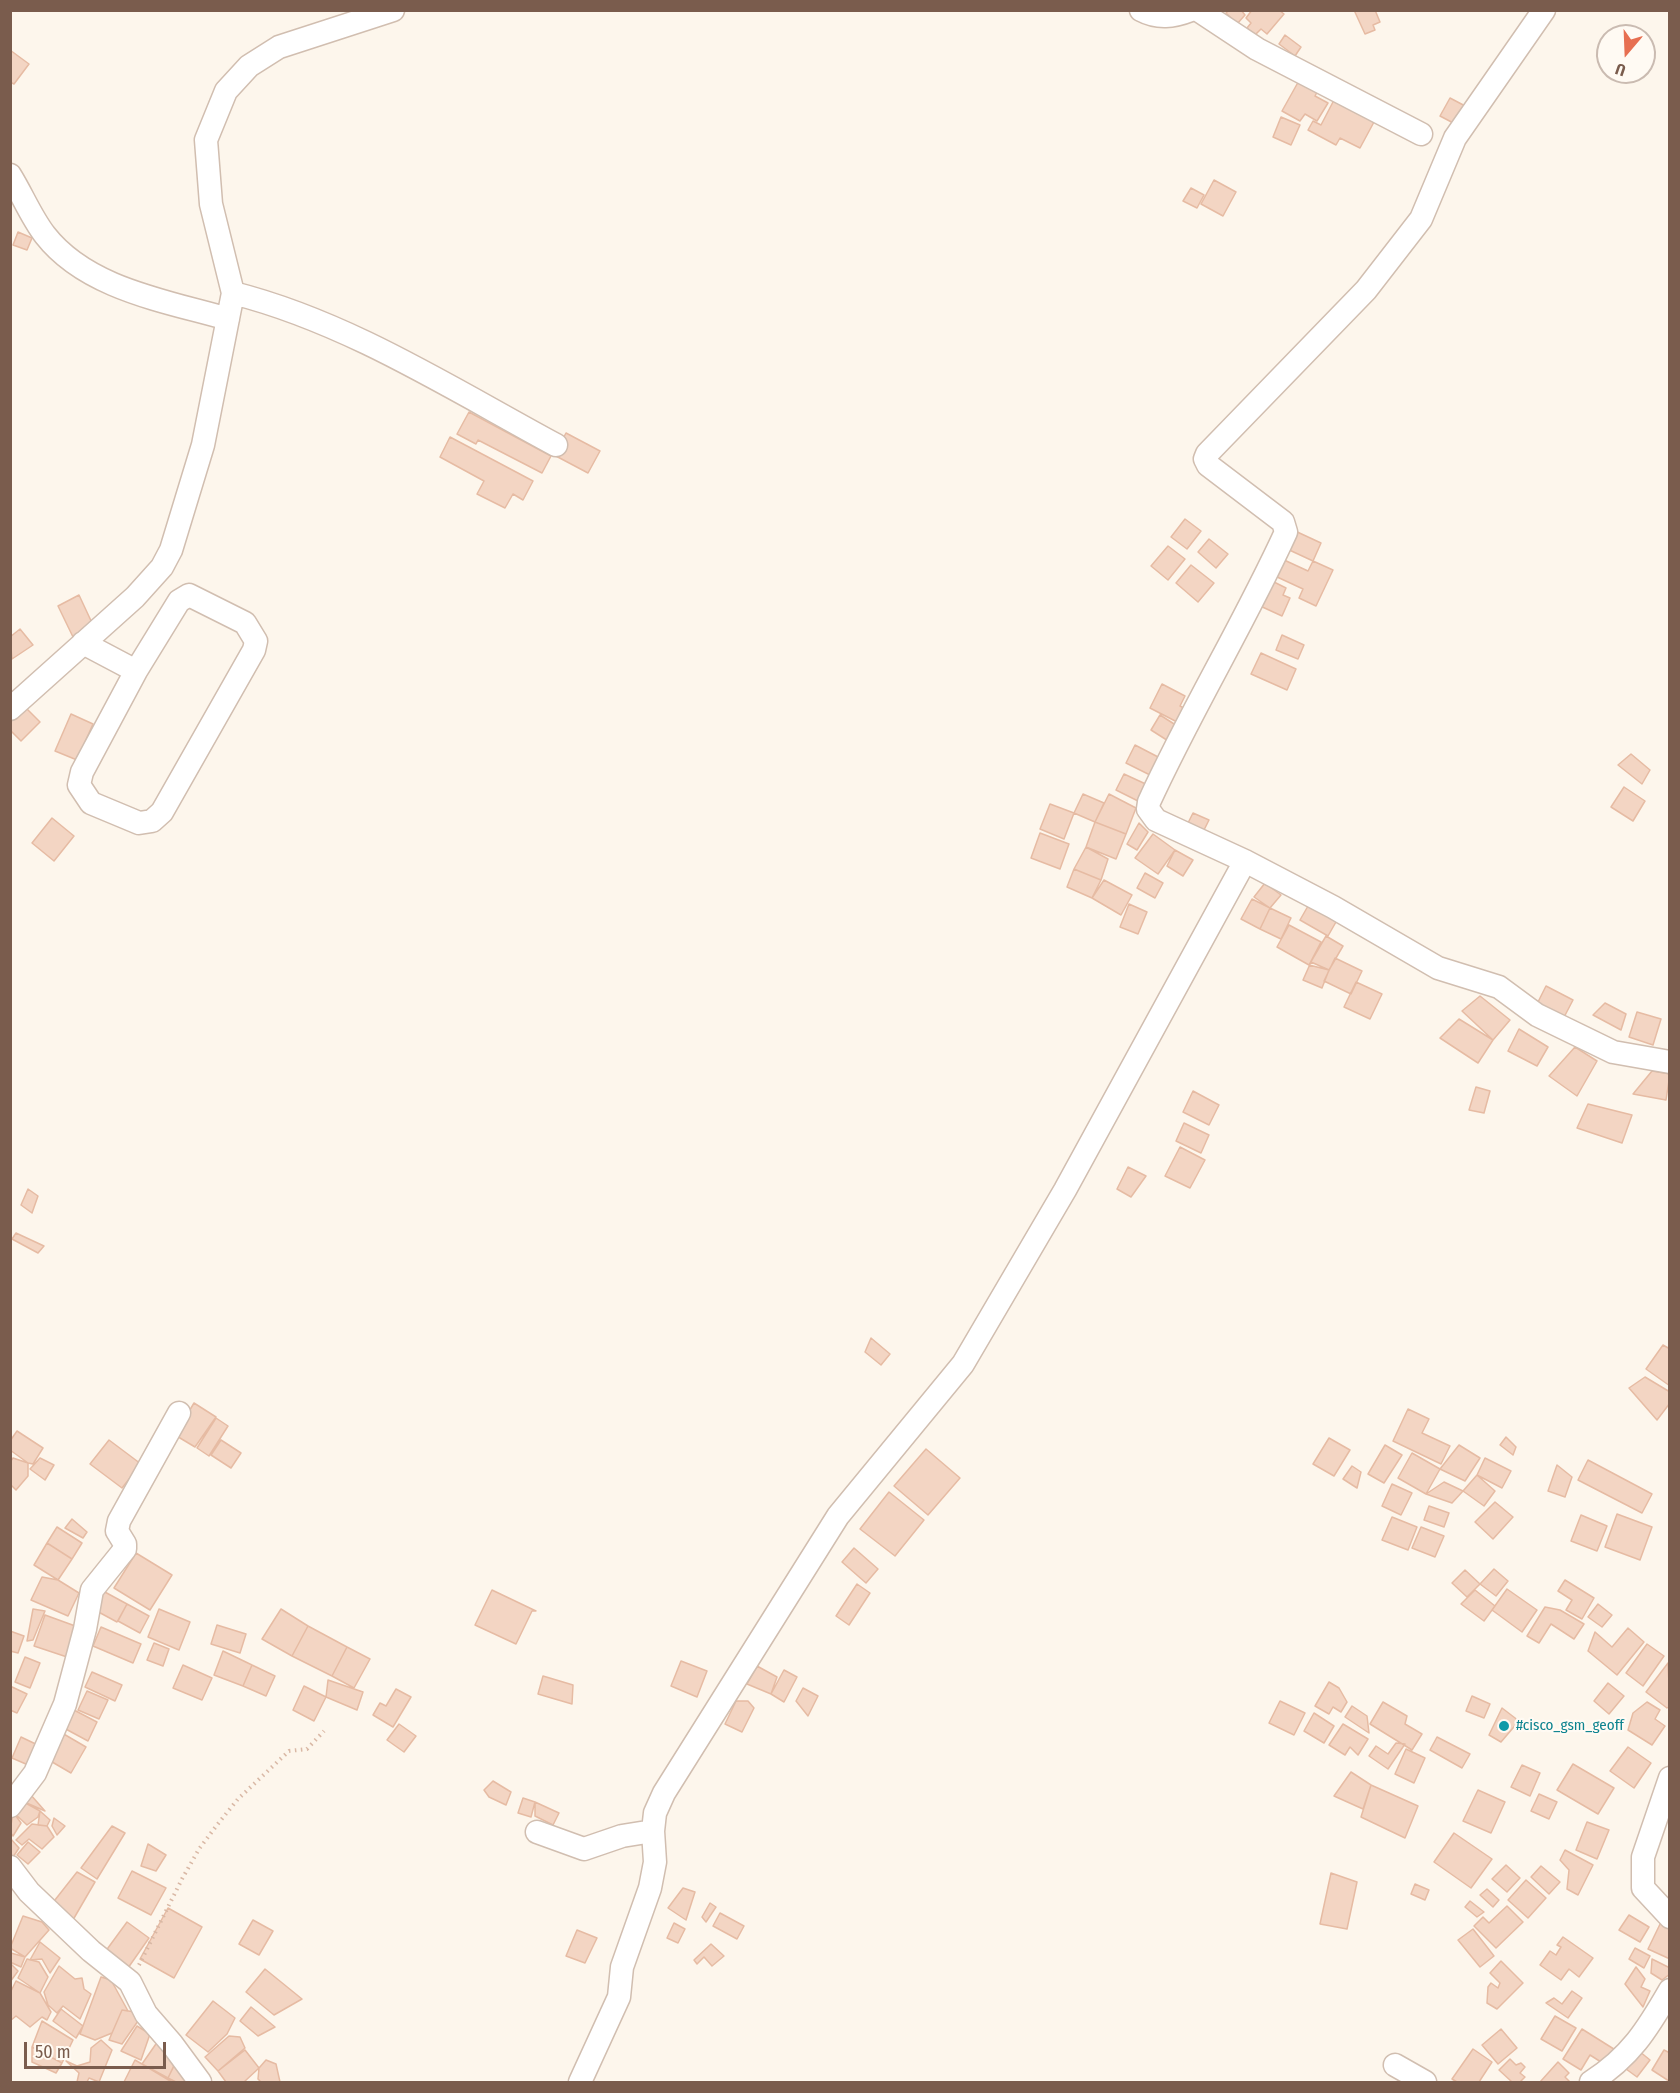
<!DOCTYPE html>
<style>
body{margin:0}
#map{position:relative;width:1680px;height:2093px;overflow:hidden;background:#fdf6ec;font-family:"Fira Sans Condensed",sans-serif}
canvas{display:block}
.frame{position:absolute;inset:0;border:12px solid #7a5c4d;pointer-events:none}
.north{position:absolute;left:1596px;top:24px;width:60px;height:60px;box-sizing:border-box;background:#fffaf3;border:2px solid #cabbb1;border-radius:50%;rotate:199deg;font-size:16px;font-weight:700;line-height:24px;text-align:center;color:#7a5c4d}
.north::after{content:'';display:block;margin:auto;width:21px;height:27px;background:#e76f51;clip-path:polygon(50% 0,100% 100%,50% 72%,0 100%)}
.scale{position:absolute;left:24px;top:2042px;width:142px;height:27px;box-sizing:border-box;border:3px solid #7a5c4d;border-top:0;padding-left:8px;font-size:18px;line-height:21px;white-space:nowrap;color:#7a5c4d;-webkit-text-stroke:4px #fffaf3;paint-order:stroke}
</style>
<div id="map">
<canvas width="1680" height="2093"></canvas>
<div class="frame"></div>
<div class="north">U</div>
<div class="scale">50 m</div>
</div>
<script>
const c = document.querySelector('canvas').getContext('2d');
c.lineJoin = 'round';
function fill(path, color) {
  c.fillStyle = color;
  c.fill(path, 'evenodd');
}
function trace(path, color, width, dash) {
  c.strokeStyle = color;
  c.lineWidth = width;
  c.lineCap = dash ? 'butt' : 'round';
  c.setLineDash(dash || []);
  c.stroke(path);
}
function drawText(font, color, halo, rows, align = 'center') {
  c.font = font + ' "Fira Sans Condensed",sans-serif';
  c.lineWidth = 4.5;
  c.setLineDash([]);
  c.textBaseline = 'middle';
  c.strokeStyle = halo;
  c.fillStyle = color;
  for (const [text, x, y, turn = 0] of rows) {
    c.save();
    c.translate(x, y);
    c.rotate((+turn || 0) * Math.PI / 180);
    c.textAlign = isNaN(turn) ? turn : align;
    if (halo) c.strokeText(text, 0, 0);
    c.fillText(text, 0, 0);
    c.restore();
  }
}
const building = new Path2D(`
 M1229 10H1241L1245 15 1237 24 1226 13Z
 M1252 10H1279L1284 14 1267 34 1261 29 1255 35 1247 28 1251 23 1246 18Z
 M1354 10H1375L1380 22 1373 25 1375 30 1365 34Z
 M1285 35 1301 47 1295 56 1279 44Z
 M10 50 29 64 14 84 10 82Z
 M1301 77 1320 87 1315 96 1328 103 1317 121 1305 114 1300 121 1282 111Z
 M1450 98 1469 108 1459 126 1440 116Z
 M1334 100 1374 122 1360 148 1340 138 1336 145 1308 130 1313 121 1321 125Z
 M1281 117 1300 125 1291 145 1273 137Z
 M1214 180 1236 192 1223 216 1201 204Z
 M1191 188 1204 195 1197 208 1183 201Z
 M18 232 32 238 27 250 13 245Z
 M469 412 551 456 542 473 478 440 476 444 457 434Z
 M566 433 600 451 588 473 554 455Z
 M450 437 533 481 523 500 513 494 505 508 477 494 484 481 440 457Z
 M1185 519 1201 531 1187 549 1171 537Z
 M1293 530 1321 543 1313 561 1285 548Z
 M1209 539 1228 554 1216 568 1198 552Z
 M1168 546 1185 559 1168 580 1151 566Z
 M1282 559 1308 571 1313 561 1333 570 1316 606 1299 598 1303 589 1275 576Z
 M1191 565 1214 583 1198 602 1176 583Z
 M1270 580 1286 588 1283 595 1290 598 1282 616 1258 605Z
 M79 595 93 625 73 637 58 606Z
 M20 629 33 645 12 659 10 637Z
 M1282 635 1304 645 1298 659 1276 650Z
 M1261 653 1296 669 1287 690 1251 674Z
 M1162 684 1185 696 1180 706 1186 709 1179 723 1150 708Z
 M22 704 40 722 21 741 10 730V715Z
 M71 714 93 724 77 760 55 751Z
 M1160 715 1182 729 1173 744 1151 730Z
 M1135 745 1160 758 1154 777 1126 763Z
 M1631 754 1650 770 1642 784 1618 765Z
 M1124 774 1150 786 1142 803 1116 790Z
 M1624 787 1645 801 1633 821 1611 807Z
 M1083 794 1104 803 1095 822 1074 813Z
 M1109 794 1136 808 1126 834 1095 822Z
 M1050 804 1074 813 1064 839 1040 829Z
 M1193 813 1209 820 1200 838 1184 831Z
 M52 818 74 836 54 861 32 843Z
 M1095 822 1126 834 1116 859 1086 847Z
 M1139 823 1148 832 1137 850 1127 844Z
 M1040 833 1069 844 1060 869 1031 858Z
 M1153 834 1175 850 1158 874 1135 858Z
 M1086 847 1108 859 1101 880 1074 869Z
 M1175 850 1193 860 1183 876 1167 866Z
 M1074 869 1101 880 1092 898 1067 887Z
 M1145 873 1163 883 1155 898 1137 888Z
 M1104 880 1132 895 1121 915 1092 898Z
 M1265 883 1281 895 1270 908 1254 897Z
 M1252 899 1270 908 1260 929 1241 919Z
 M1312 899 1340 915 1328 936 1300 920Z
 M1129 904 1147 912 1138 934 1120 927Z
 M1270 908 1291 918 1281 939 1260 929Z
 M1289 925 1321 942 1309 965 1277 947Z
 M1326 936 1343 946 1329 970 1309 965Z
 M1335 958 1362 971 1351 994 1324 981Z
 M1311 962 1329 970 1322 988 1303 980Z
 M1356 982 1382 994 1370 1019 1344 1007Z
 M1546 986 1573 1000 1561 1023 1534 1010Z
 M1480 996 1510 1020 1493 1040 1462 1011Z
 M1605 1003 1626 1014 1621 1030 1593 1015Z
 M1637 1012 1661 1019 1653 1045 1629 1037Z
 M1459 1019 1493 1040 1478 1063 1440 1038Z
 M1519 1029 1548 1047 1537 1066 1508 1051Z
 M1575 1047 1597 1061 1577 1096 1549 1076Z
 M1652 1071 1670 1074 1666 1100 1633 1094Z
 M1476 1087 1490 1091 1484 1113 1469 1110Z
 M1193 1091 1219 1105 1209 1125 1183 1112Z
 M1588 1104 1632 1115 1622 1143 1577 1128Z
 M1184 1123 1209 1135 1201 1153 1176 1141Z
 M1180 1147 1205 1160 1190 1188 1165 1176Z
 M1128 1167 1146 1176 1131 1197 1117 1189Z
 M28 1189 38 1196 32 1213 21 1205Z
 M16 1233 44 1246 38 1253 12 1239Z
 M871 1338 890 1354 881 1365 865 1352Z
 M1663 1345 1670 1349V1386L1646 1369Z
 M1645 1377 1670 1392V1403L1657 1420 1629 1388Z
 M194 1403 216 1417 195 1447 175 1435Z
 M1408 1409 1429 1419 1422 1433 1450 1446 1441 1464 1393 1441Z
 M216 1418 228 1426 209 1456 197 1448Z
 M17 1431 43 1448 33 1464 28 1463 10 1450V1441Z
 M1506 1437 1516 1447 1513 1455 1500 1445Z
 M1329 1438 1350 1450 1334 1476 1313 1464Z
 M109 1440 141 1464 122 1488 90 1464Z
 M221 1440 241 1453 231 1468 211 1455Z
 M1385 1445 1402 1455 1384 1483 1368 1474Z
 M1459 1445 1480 1458 1465 1481 1440 1469Z
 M926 1449 960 1478 928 1515 894 1486Z
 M1412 1453 1440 1469 1426 1494 1398 1478Z
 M13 1458 28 1463V1476L16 1490 10 1484V1462Z
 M40 1458 54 1465 45 1480 30 1469Z
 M1485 1458 1511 1471 1502 1488 1477 1475Z
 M1588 1460 1652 1494 1642 1513 1578 1480Z
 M1557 1465 1572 1477 1565 1497 1548 1491Z
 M1352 1466 1361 1472 1357 1488 1343 1479Z
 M1477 1475 1495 1491 1484 1506 1463 1491Z
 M1444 1482 1463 1491 1452 1503 1426 1494Z
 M1392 1484 1412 1493 1401 1515 1382 1506Z
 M889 1492 924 1520 895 1556 860 1529Z
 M1495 1502 1513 1517 1493 1539 1475 1522Z
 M1429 1506 1449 1513 1444 1527 1424 1520Z
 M1617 1514 1652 1527 1640 1560 1605 1547Z
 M1581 1515 1607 1526 1597 1551 1571 1541Z
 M1392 1517 1417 1527 1408 1550 1382 1540Z
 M72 1519 87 1532 83 1538 65 1528Z
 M57 1527 82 1543 72 1559 47 1543Z
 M1421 1527 1444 1536 1435 1557 1412 1548Z
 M47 1543 72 1559 58 1580 34 1565Z
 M854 1548 878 1569 866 1583 842 1562Z
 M136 1553 172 1575 150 1610 114 1588Z
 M1494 1569 1508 1581 1496 1596 1480 1584Z
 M1465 1570 1480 1584 1467 1597 1452 1583Z
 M42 1577 58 1580 79 1593 68 1616 31 1600Z
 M1565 1580 1594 1598 1582 1619 1566 1610 1572 1600 1558 1591Z
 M857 1584 870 1593 849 1625 836 1616Z
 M1507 1589 1537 1610 1522 1632 1492 1610Z
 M492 1590 536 1611H532L516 1644 475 1625Z
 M1475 1590 1495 1606 1484 1621 1461 1604Z
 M103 1591 127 1604 117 1622 93 1609Z
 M127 1604 149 1616 140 1633 118 1621Z
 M1598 1604 1612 1615 1602 1627 1588 1617Z
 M1545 1607 1560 1610 1584 1624 1574 1639 1551 1624 1539 1643 1527 1636Z
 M33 1609 45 1611 33 1640 27 1641Z
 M159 1609 190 1622 179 1650 148 1637Z
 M281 1609 308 1626 292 1656 262 1639Z
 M45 1615 78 1627 67 1657 34 1646Z
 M217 1625 246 1634 240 1653 211 1644Z
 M308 1626 347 1647 332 1676 292 1656Z
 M101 1627 141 1644 133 1663 93 1646Z
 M1628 1628 1644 1642 1617 1675 1588 1651 1595 1632 1612 1647Z
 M10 1631 24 1636 18 1653 10 1651Z
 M154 1643 169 1649 163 1666 147 1660Z
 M1647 1644 1664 1656 1643 1686 1626 1673Z
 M347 1647 370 1659 354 1688 332 1676Z
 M223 1651 252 1665 243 1686 214 1675Z
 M25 1657 40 1663 30 1688 15 1682Z
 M681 1661 707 1671 697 1697 671 1686Z
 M1668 1663 1670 1706 1667 1708 1646 1692Z
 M183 1665 212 1678 202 1700 173 1688Z
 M252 1665 275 1676 266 1696 243 1686Z
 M757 1666 777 1677 771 1694 747 1684Z
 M784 1670 797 1677 784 1702 771 1694Z
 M92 1672 122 1685 115 1701 85 1687Z
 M543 1676 573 1685 572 1704 538 1694Z
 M328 1680 363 1692 357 1710 326 1697Z
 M1329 1682 1339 1688 1347 1702 1341 1712 1333 1707 1329 1714 1315 1706Z
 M1608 1683 1624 1696 1609 1714 1594 1701Z
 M10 1686 27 1694 17 1713 10 1710Z
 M304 1686 326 1697 314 1721 293 1710Z
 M803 1688 818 1696 808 1716 796 1701Z
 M396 1689 411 1697 393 1727 373 1715 380 1703 386 1706Z
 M87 1691 108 1700 99 1719 78 1710Z
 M1472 1696 1490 1704 1484 1718 1466 1711Z
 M736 1701H748L754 1708 742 1732 725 1724Z
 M1280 1701 1305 1713 1294 1735 1269 1723Z
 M1383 1702 1407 1716 1405 1724 1422 1734 1412 1750 1370 1724Z
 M1647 1702 1660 1710 1655 1719 1665 1726 1652 1745 1628 1730 1633 1713Z
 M1352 1706 1367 1716 1369 1733 1345 1717Z
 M1502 1708 1519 1721 1501 1742 1489 1735Z
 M72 1709 97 1722 88 1741 62 1727Z
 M1314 1713 1334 1726 1324 1743 1304 1731Z
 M399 1724 416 1736 404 1752 387 1740Z
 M1343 1724 1368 1739 1358 1755 1350 1747 1345 1755 1329 1745Z
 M62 1733 86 1747 71 1773 47 1759Z
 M21 1737 44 1748 35 1768 12 1758Z
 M1437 1737 1470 1754 1462 1768 1430 1750Z
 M1396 1743 1405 1744 1388 1769 1369 1756 1376 1746 1388 1754Z
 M1628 1747 1651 1763 1634 1788 1610 1771Z
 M1406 1749 1425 1758 1414 1783 1395 1774Z
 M1573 1764 1614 1788 1598 1814 1557 1790Z
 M1522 1765 1540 1773 1530 1796 1511 1787Z
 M1351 1772 1371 1785 1363 1809 1334 1796Z
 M493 1781 511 1792 506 1805 489 1797 484 1790Z
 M1371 1785 1418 1806 1405 1838 1361 1817Z
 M1478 1790 1505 1802 1491 1833 1463 1821Z
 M30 1794 45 1811 22 1801Z
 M1539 1794 1557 1802 1549 1819 1531 1811Z
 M523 1798 535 1802 531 1817 518 1813Z
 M22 1801 40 1811 38 1817 27 1825 13 1812Z
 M535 1802 559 1813 553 1825 535 1816Z
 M40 1811 50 1820 47 1826 38 1825Z
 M13 1812 21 1823 13 1836 10 1832Z
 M54 1818 65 1826 57 1835 52 1826Z
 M1587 1822 1609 1830 1597 1859 1576 1850Z
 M32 1824 47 1826 54 1837 42 1849 29 1839 22 1845 16 1840Z
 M112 1826 125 1833 97 1879 81 1868Z
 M1454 1833 1492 1859 1471 1888 1434 1862Z
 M10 1838 19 1848 11 1860 10 1858Z
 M28 1842 40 1852 28 1864 17 1855Z
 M148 1844 166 1855 156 1871 141 1866Z
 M1565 1850 1593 1865 1578 1895 1567 1889 1569 1870 1560 1860Z
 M1506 1865 1520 1878 1507 1892 1492 1879Z
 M1541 1866 1560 1882 1549 1894 1531 1877Z
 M132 1871 166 1888 151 1915 118 1898Z
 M77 1872 95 1882 70 1925 51 1905Z
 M1331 1873 1357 1882 1347 1929 1320 1924Z
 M1526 1880 1546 1898 1528 1918 1508 1900Z
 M1415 1884 1429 1890 1425 1900 1411 1894Z
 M683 1888 695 1892 686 1920 668 1908Z
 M1487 1889 1499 1900 1493 1907 1480 1895Z
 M1470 1901 1484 1912 1477 1917 1465 1907Z
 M710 1903 716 1907 706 1922 702 1917Z
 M1507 1906 1523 1922 1496 1948 1474 1926 1483 1917 1489 1923Z
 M168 1908 202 1927 174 1978 140 1959Z
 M720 1913 744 1926 737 1939 713 1926Z
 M1629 1915 1649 1927 1640 1942 1619 1930Z
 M23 1916 42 1922 49 1930 25 1957 10 1948Z
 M253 1920 273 1931 259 1955 239 1944Z
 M1662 1920 1670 1924V1959L1648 1949Z
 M127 1922 149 1938 128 1968 105 1952Z
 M674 1923 685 1929 678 1943 667 1938Z
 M1473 1929 1494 1956 1480 1967 1458 1940Z
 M577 1930 597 1938 585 1963 566 1956Z
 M1563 1937 1593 1958 1579 1977 1569 1969 1561 1980 1540 1965 1550 1951 1556 1955 1561 1947 1557 1945Z
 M40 1942 60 1958 50 1973 42 1959 30 1960Z
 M711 1944 724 1956 712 1966 704 1957 697 1964 694 1960Z
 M1635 1948 1650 1956 1644 1968 1629 1959Z
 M11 1953 25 1957 21 1967 10 1962Z
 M27 1959 39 1962 48 1977 40 1993 18 1978Z
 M1652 1959 1670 1968V1974L1662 1980 1651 1973Z
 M1501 1961 1523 1983 1497 2009 1487 2003 1488 1987 1491 1983 1498 1988 1500 1983 1490 1973Z
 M10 1963 18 1971 10 1982Z
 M59 1966 75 1979 82 1978 84 1989 91 1994 80 2019 63 2006 57 2013 48 2005 44 1992Z
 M1636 1967 1645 1979 1641 1987 1650 1991 1643 2007 1625 1984Z
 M265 1969 302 1999 274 2015 246 1992Z
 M101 1977 111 1980 128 2011 122 2010 112 2033 95 2040 80 2034Z
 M16 1981 40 1993 51 2012 47 2020 42 2017 30 2027 16 2016 10 2021V1993Z
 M1572 1991 1582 1998 1568 2018 1546 2003 1554 1998 1562 2004Z
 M213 2001 235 2018 227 2034 208 2052 186 2035Z
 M251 2007 275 2027 258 2036 240 2021Z
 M61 2009 83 2026 76 2038 53 2021Z
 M122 2010 135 2012 138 2021 122 2044 109 2040Z
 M1555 2016 1576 2028 1562 2051 1541 2039Z
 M42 2021 73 2040 62 2063 32 2047Z
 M137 2026 150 2034 141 2060 121 2051Z
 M1501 2029 1517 2048 1498 2064 1482 2045Z
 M1582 2029 1617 2051 1601 2062 1590 2055 1581 2070 1563 2059Z
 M229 2036 240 2037 245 2048 218 2071 205 2057Z
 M101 2040 112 2050 99 2082 89 2078 87 2082H77L79 2073 66 2061 77 2066 90 2062 91 2048Z
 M158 2041 172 2053 168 2058 175 2064 168 2078 142 2064Z
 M32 2047 62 2063 56 2073 32 2062Z
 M1473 2049 1492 2062 1479 2082H1457L1452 2079Z
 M245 2050 259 2068 244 2082H226L218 2071Z
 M1664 2050 1670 2053 1669 2081 1652 2070Z
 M1639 2051 1650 2060 1637 2077 1626 2069Z
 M177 2059 188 2082H176L168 2078Z
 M1510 2059 1516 2065 1521 2063 1525 2067 1520 2073 1525 2077 1520 2082H1512L1499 2070Z
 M135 2060 142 2064 172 2082H124Z
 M266 2060 276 2064 280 2082H261L258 2079 259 2068Z
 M1558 2062 1569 2073 1565 2077 1570 2082H1540Z`);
fill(building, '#f3d5c3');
trace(building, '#e6bba3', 1.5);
const minor = new Path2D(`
 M1141 10C1158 19 1173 17 1191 10
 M1198 10 1257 49 1421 134
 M1544 10 1455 138 1421 219 1366 290 1207 454 1205 459 1208 465 1283 522 1286 532C1244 624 1191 710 1149 802L1148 809 1156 820 1245 861 1333 907 1438 968 1499 987 1537 1015 1613 1052 1670 1062
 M10 175C22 194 31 217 45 235 87 289 166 301 228 319
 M233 293C348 322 452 389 556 445
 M189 595 245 623 256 641 254 650 162 812 152 821 139 823 91 803 79 785 82 772 136 671 179 601Z
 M83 643 136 671
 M10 709 135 597 162 567 171 550 203 445 233 293 211 204 206 140 226 91 249 66 279 47 393 10
 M1670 1778 1643 1857V1888L1670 1917
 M10 1806 35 1773 65 1704 85 1629 92 1590 125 1549V1544L117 1531 119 1521 179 1413
 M537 1832 584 1849 622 1836 653 1831
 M10 1867 29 1892 91 1951 130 1982 146 2014 172 2044 200 2082
 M1395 2065 1425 2082
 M580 2082 619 1997 622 1967 650 1888 655 1862 653 1831 655 1813 664 1793 838 1516 963 1364 1065 1190 1245 861
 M1591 2082C1630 2057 1647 2030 1670 1990`);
trace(minor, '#d1beb0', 25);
trace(new Path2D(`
 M139 1965 182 1879 199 1849 217 1825 238 1799 289 1751 307 1749 324 1731`), '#d9b8a5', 4, [1.5, 4.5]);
trace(minor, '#fff', 22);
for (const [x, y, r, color] of [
 [1504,1726,6,"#0f9aa8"]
]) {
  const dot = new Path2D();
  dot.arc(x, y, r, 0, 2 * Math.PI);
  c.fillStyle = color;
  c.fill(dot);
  trace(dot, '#fffaf3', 2);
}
drawText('15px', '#0d838f', '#fffaf3', [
 ["#cisco_gsm_geoff",1516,1726]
], 'left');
</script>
